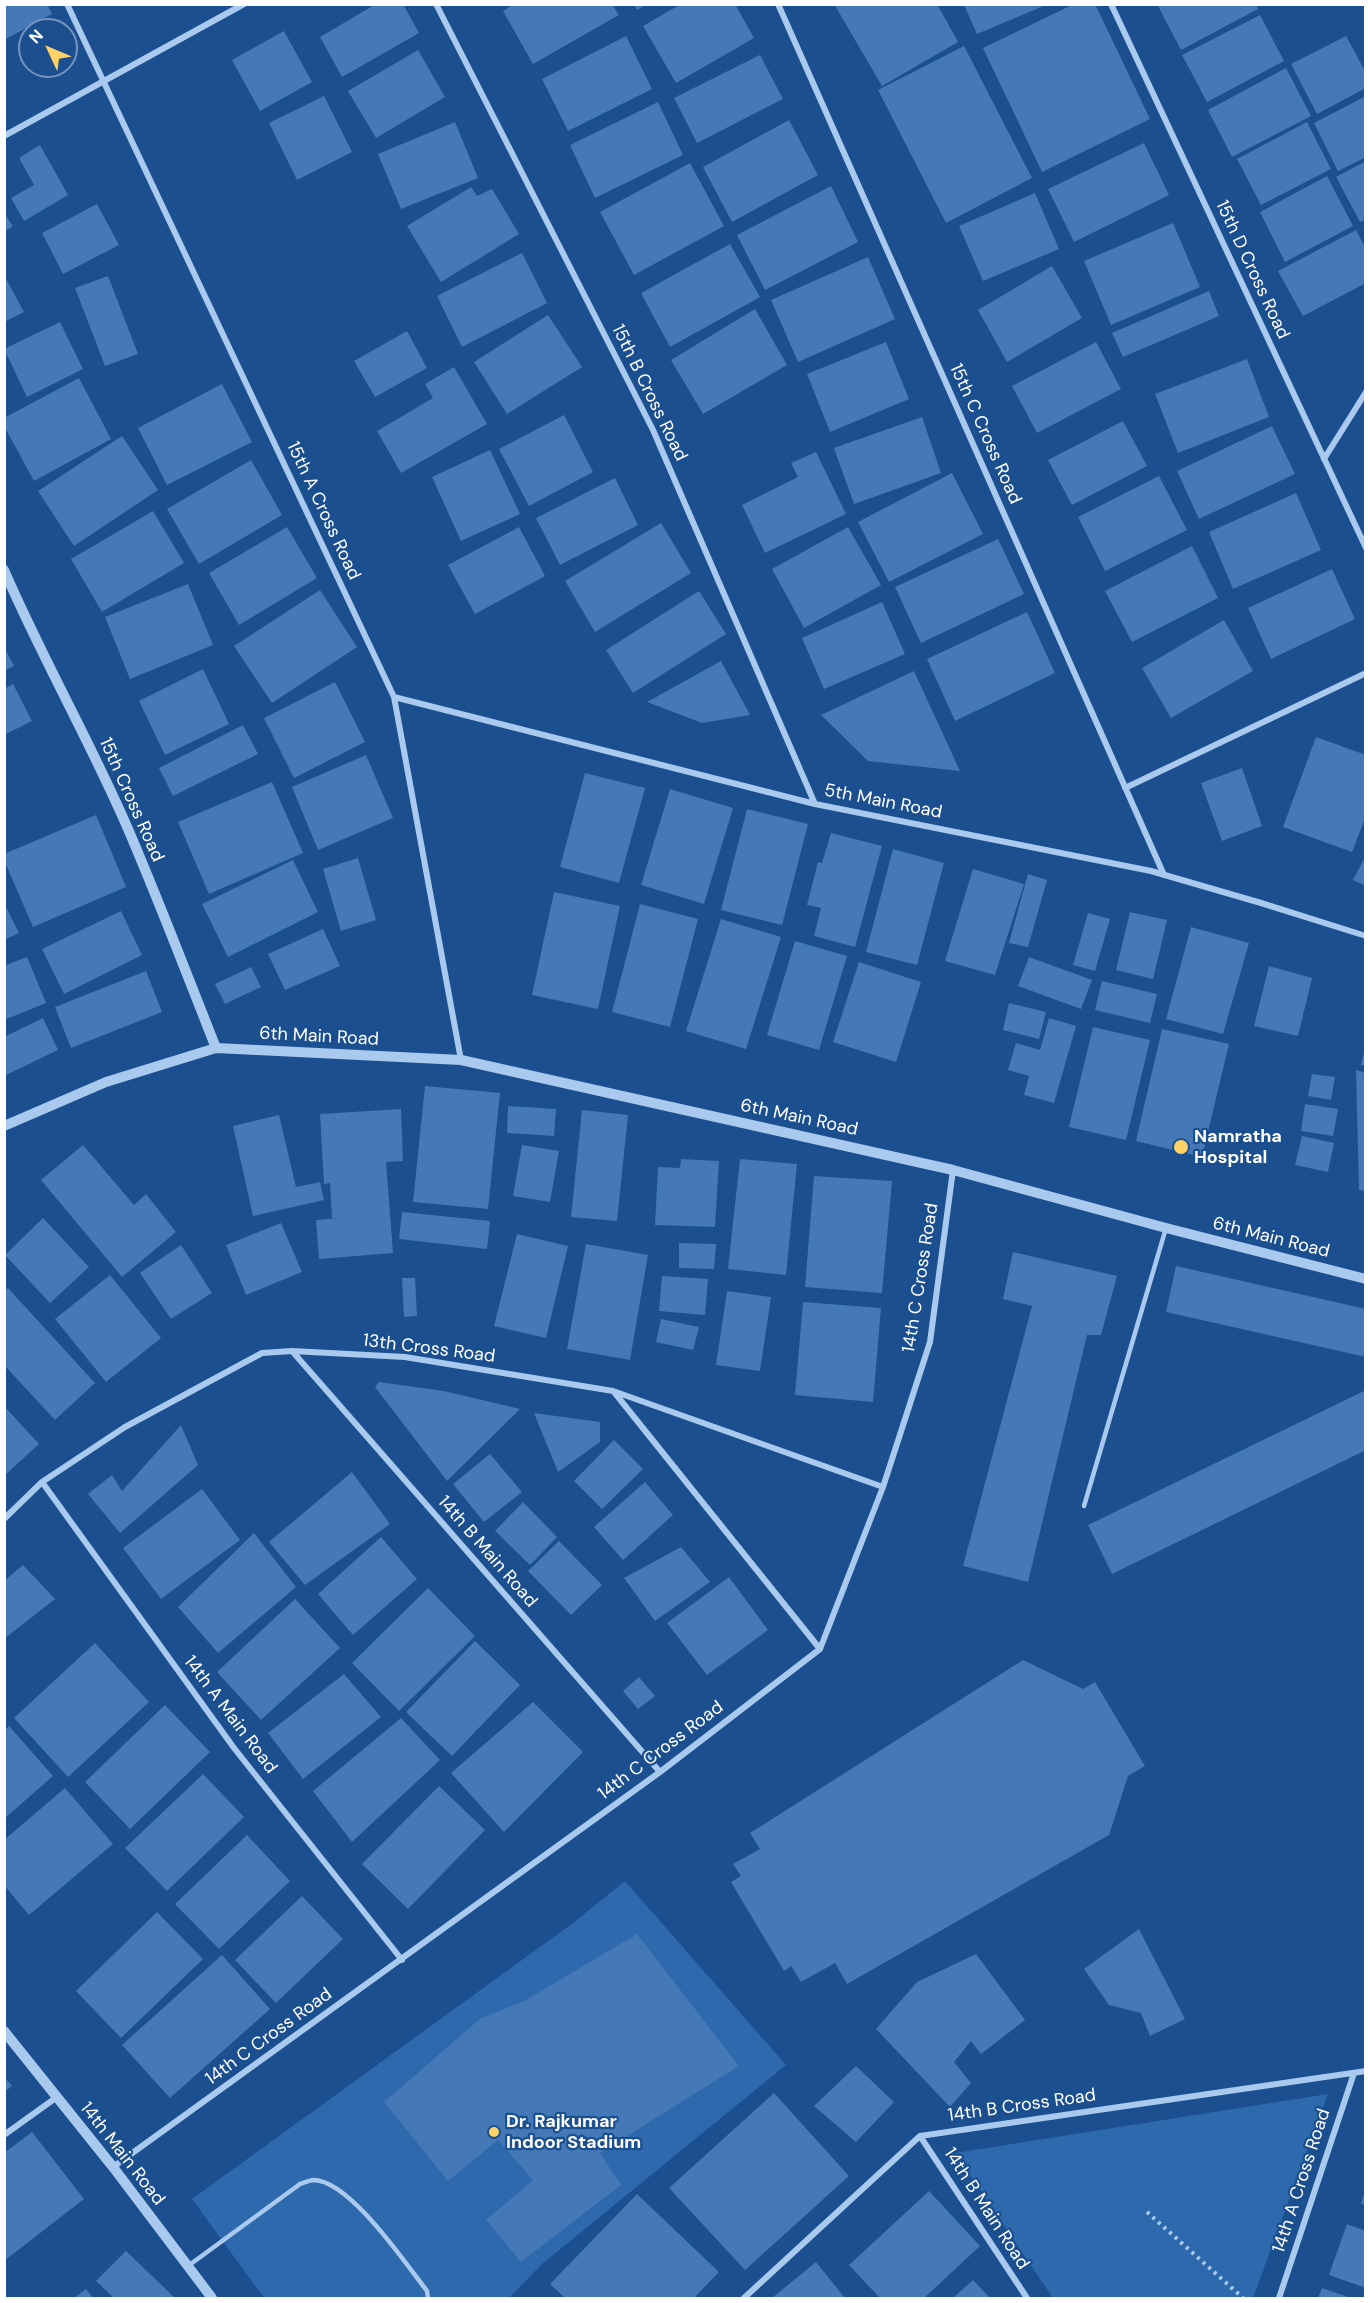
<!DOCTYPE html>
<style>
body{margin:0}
#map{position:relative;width:1370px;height:2303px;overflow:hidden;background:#1b4f8f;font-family:"DM Sans",sans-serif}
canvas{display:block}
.frame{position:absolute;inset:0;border:6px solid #fff;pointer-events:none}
.north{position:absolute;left:18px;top:18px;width:60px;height:60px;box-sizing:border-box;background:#1b4f8f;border:2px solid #7695bc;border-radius:50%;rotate:314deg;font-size:16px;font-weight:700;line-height:24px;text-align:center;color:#fff}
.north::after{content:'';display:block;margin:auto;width:21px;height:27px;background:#ffd166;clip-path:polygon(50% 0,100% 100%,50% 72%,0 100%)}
</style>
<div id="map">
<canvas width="1370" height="2303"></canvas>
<div class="frame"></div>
<div class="north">N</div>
</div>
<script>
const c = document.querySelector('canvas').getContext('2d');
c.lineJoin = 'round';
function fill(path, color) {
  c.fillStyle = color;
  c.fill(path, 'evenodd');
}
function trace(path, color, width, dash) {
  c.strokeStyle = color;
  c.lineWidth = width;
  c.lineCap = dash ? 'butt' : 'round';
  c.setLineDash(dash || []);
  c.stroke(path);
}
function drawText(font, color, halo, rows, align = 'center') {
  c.font = font + ' "DM Sans",sans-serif';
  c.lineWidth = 4.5;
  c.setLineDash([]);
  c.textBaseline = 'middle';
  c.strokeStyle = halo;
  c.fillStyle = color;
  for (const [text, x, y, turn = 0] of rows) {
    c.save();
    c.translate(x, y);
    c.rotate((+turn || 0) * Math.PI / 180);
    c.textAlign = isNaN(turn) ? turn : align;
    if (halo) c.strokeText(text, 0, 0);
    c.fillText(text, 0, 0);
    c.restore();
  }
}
fill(new Path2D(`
 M625 1881 786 2065 542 2264 509 2298H264L192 2199 573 1923Z
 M1328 2094 1253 2298H1053L955 2153Z`), '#2e69ad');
fill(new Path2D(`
 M4 4H47L52 14 4 40Z
 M376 4H403L419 33 342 77 320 37Z
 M514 4H612L619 15 533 64 503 11Z
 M634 4H647L637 10Z
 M681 4H735L754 38 676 83 643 26Z
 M834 4H937L958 42 882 86Z
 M1074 4H1095L1150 119 1042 172 983 48Z
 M1157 4H1256L1258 9 1181 50Z
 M964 5H1046L977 34Z
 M1260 15 1284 61 1207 102 1182 55Z
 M284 31 312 82 260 111 232 60Z
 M626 36 652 89 568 131 542 79Z
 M1346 36 1366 73V88L1317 114 1291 64Z
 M964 46 1032 178 946 223 878 90Z
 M418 50 445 97 376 138 348 91Z
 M760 55 783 99 697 143 674 98Z
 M1286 68 1311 116 1232 157 1208 110Z
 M324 96 352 152 297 180 269 123Z
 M1366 96V157L1338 171 1314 123Z
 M658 102 683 155 595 198 570 145Z
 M789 120 818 175 732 222 703 167Z
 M455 122 478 178 401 209 378 154Z
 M1307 122 1331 169 1261 205 1237 159Z
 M1144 143 1169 195 1074 242 1048 189Z
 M40 145 68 195 24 221 11 198 34 185 19 158Z
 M1366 161V220L1360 222 1336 177Z
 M690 163 724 226 634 275 600 212Z
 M1327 176 1353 226 1285 262 1260 212Z
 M831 186 858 242 765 290 737 235Z
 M471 187 477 196 492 189 519 234 441 282 407 226Z
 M1035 193 1059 249 983 281 959 226Z
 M97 204 119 245 63 274 42 233Z
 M4 213 13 226 4 232Z
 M1173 223 1200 287 1111 325 1084 261Z
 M1356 230 1366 249V283L1303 316 1278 271Z
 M730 244 760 297 670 347 641 293Z
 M522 253 547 303 462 347 437 296Z
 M868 257 895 319 798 362 771 300Z
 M1052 266 1082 318 1007 362 978 310Z
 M4 275 24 312 4 322Z
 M108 276 138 354 105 366 75 288Z
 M1209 291 1219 316 1123 357 1112 333Z
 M755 309 787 365 703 414 671 360Z
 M548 315 582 367 507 414 474 362Z
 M60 322 83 369 27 397 4 349Z
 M407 331 427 368 375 397 354 361Z
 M886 342 909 399 830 432 807 374Z
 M1096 342 1121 389 1037 433 1012 386Z
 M1247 359 1269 417 1178 453 1155 394Z
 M454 367 487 424 401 473 377 431 433 398 425 384Z
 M79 378 111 439 34 481 4 426V418Z
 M222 384 252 442 167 485 138 428Z
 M564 415 593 472 529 506 499 449Z
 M922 417 941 473 854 504 834 448Z
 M1123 421 1147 466 1072 505 1048 460Z
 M1272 426 1295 474 1199 519 1177 471Z
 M122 436 158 490 74 546 38 491Z
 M490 450 520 514 461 541 432 477Z
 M816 452 846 514 765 553 742 505 798 477 791 463Z
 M251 460 282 515 199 564 167 509Z
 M952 473 983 534 889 582 858 522Z
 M1159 476 1187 530 1105 571 1078 517Z
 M615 478 638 525 560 565 536 518Z
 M1296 493 1321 550 1233 589 1209 532Z
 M153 511 184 563 102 612 71 559Z
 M661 523 691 573 595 632 565 581Z
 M287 527 317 578 239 625 209 573Z
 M519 527 545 576 475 614 448 565Z
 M848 527 881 585 804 628 772 569Z
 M998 539 1024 594 921 643 895 587Z
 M1192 546 1218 598 1132 642 1105 591Z
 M1332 569 1355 619 1271 659 1248 608Z
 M188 584 213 645 130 679 105 617Z
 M320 590 357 647 272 703 234 646Z
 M699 591 726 634 633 693 606 650Z
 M882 602 905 654 824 689 802 638Z
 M1027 612 1055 673 955 721 927 659Z
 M1224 620 1253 671 1171 718 1142 668Z
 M4 647 14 666 4 671Z
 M721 661 750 715 702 723 647 702Z
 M203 669 229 724 165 755 139 701Z
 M914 671 960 771 868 761 821 715Z
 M335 682 365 742 294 778 264 718Z
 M13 684 32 721 4 735V689Z
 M243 725 258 754 173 796 159 768Z
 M1316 737 1366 755V816L1352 852 1283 827Z
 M366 755 393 818 318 850 292 787Z
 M1242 768 1262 826 1222 841 1201 783Z
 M585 773 645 788 619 883 560 867Z
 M272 782 303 853 209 894 178 822Z
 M670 789 733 808 704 904 641 885Z
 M747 809 808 824 782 925 721 910Z
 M96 815 126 887 33 927 4 860V854Z
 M831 833 882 846 855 947 814 936 821 908 807 905 818 862 822 863Z
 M893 849 944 863 917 965 866 952Z
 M1366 855V886L1353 880Z
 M358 858 376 920 341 931 323 869Z
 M293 860 318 912 228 957 202 904Z
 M973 869 1024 884 995 975 945 961Z
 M1028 874 1047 880 1028 947 1009 943Z
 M554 892 620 906 598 1009 532 995Z
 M4 903 19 933 4 940Z
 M640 904 698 919 670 1027 612 1012Z
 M121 911 142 955 64 994 42 949Z
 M1130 912 1167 920 1153 979 1116 970Z
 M1088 913 1110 919 1095 971 1073 965Z
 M721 919 781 937 746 1049 686 1031Z
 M1191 927 1249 943 1223 1034 1166 1019Z
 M323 929 340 966 285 990 268 954Z
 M795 941 847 956 819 1050 767 1035Z
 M27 957 46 1003 4 1020V966Z
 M1029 957 1092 980 1081 1009 1018 986Z
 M859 962 921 982 896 1062 833 1042Z
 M1269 966 1312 978 1298 1036 1254 1026Z
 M251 967 261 987 225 1004 215 984Z
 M146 971 162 1012 71 1048 55 1007Z
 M1102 981 1157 994 1150 1023 1095 1010Z
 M1009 1003 1046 1012 1039 1039 1003 1030Z
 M43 1018 58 1050 4 1076V1037Z
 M1049 1018 1076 1026 1054 1103 1024 1095 1029 1076 1008 1070 1016 1043 1040 1050Z
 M1093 1027 1150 1040 1126 1140 1069 1127Z
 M1162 1029 1229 1044 1202 1157 1136 1141Z
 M1365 1048H1366V1066L1361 1065Z
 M1356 1070 1366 1073V1191L1359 1190Z
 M1312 1074 1335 1077 1331 1100 1308 1096Z
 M425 1086 500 1093 488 1209 413 1202Z
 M1305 1104 1338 1109 1333 1136 1301 1131Z
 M508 1106 556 1109 554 1136 507 1133Z
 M401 1109 403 1161 386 1162 393 1253 319 1259 316 1220 339 1218H332L330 1183 324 1184 320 1114Z
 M582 1110 628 1115 617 1221 571 1217Z
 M279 1115 296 1187 320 1182 324 1200 253 1216 233 1126Z
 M1302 1136 1334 1143 1328 1172 1295 1165Z
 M83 1145 134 1205 146 1194 176 1232 122 1277 41 1180Z
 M522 1145 559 1151 550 1202 513 1196Z
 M681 1159 719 1161 715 1227 655 1225 658 1167 680 1168Z
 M740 1159 797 1164 786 1275 728 1269Z
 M814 1176 892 1181 882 1293 805 1287Z
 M402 1212 490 1221 487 1249 399 1239Z
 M43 1218 89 1267 50 1303 5 1255Z
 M281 1223 302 1272 246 1295 226 1245Z
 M517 1234 568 1246 546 1338 494 1326Z
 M679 1243 716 1244 714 1269 679 1268Z
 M586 1244 648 1255 630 1360 567 1349Z
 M181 1245 212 1293 171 1319 140 1273Z
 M1013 1252 1117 1276 1101 1335H1087L1028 1582 963 1566 1032 1306 1003 1299Z
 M1176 1266 1366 1309V1357L1166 1312Z
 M110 1275 161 1338 106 1382 55 1319Z
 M662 1276 708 1279 705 1315 659 1311Z
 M402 1278H415L417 1316 404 1317Z
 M8 1288 95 1383 55 1420 4 1365V1291Z
 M727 1291 771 1297 760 1371 716 1365Z
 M803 1302 881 1308 873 1402 795 1395Z
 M661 1319 699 1327 693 1350 656 1342Z
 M379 1382 444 1391 520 1409 447 1481 375 1387Z
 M1366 1390V1450L1112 1574 1088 1525Z
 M4 1406 39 1444 4 1476Z
 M534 1413 600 1422V1442L558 1472Z
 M181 1425 198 1465 120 1533 88 1494 112 1475 122 1491Z
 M614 1440 643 1469 602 1509 574 1481Z
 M490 1454 522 1492 484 1522 453 1484Z
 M352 1472 390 1524 305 1585 269 1542Z
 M645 1482 673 1515 623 1560 594 1527Z
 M202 1489 240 1540 161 1599 123 1548Z
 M523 1502 557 1537 530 1565 495 1531Z
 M254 1533 296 1587 218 1653 178 1607Z
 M381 1537 417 1579 353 1635 318 1594Z
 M559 1541 602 1585 571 1615 528 1571Z
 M681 1547 710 1582 655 1621 624 1578Z
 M23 1565 55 1599 4 1639V1581Z
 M729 1577 768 1630 707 1675 667 1623Z
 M428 1588 475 1636 399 1711 352 1663Z
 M295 1599 340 1648 261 1720 217 1672Z
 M475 1641 520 1685 452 1756 406 1712Z
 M95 1643 149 1702 68 1777 14 1718Z
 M1023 1660 1083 1689 1095 1682 1145 1766 1128 1776 1109 1835 847 1984 835 1963 801 1982 791 1966 784 1971 731 1882 741 1876 733 1864 760 1849 750 1833Z
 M344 1674 381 1717 303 1779 268 1733Z
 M639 1677 655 1696 638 1709 623 1691Z
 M533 1702 583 1752 504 1832 451 1773Z
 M165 1705 210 1752 130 1829 85 1782Z
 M401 1718 440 1760 352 1842 313 1791Z
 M9 1726 53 1776 4 1819V1731Z
 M203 1774 244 1817 167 1891 125 1848Z
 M439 1786 485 1830 408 1909 362 1864Z
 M65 1788 113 1844 29 1915 4 1885V1840Z
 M247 1835 290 1881 219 1949 175 1904Z
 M302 1896 343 1939 276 2003 235 1960Z
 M157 1912 203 1959 121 2038 76 1991Z
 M1139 1929 1185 2019 1150 2036 1141 2013 1109 2005 1084 1969Z
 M637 1934 739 2066 600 2153 621 2185 521 2262 486 2220 533 2180 498 2140 448 2181 384 2102 480 2019 526 2000Z
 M976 1954 1025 2020 981 2054 971 2041 954 2062 971 2083 950 2107 876 2029 917 1982Z
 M222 1955 270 2009 170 2098 122 2045Z
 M856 2066 894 2102 856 2142 814 2106Z
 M4 2077 12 2086 4 2092Z
 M774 2093 849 2176 745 2270 669 2188Z
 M32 2132 84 2199 4 2261V2153Z
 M929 2191 980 2246 924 2298H880L849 2265Z
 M1365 2191H1366V2205L1361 2204Z
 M637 2194 719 2272 694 2298H565L550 2284Z
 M1347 2224 1366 2231V2288L1329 2275Z
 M126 2251 175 2298H114L96 2281Z
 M816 2262 845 2298H772Z
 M973 2280 990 2298H953Z
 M1322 2288 1351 2298H1318Z
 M86 2289 93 2298H74Z`), '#4478b7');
trace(new Path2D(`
 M1147 2212 1243 2298`), '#a9c9ee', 4, [3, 4.5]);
trace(new Path2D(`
 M1084 1506 1166 1228
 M188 2266 300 2184C304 2183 309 2180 314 2180 350 2181 405 2263 427 2291L428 2298`), '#a9c9ee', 4.5);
trace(new Path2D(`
 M67 4 394 697 461 1060
 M436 4 653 430 815 804
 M778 4 1164 875
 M1111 4 1366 548
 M4 136 244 4
 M1324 459 1366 392
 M394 697 815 804 1151 871 1261 903 1366 936
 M1125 788 1366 673
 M292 1351 660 1772
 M614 1392 820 1649
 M42 1482 234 1748 402 1960
 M4 1519 42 1482 125 1427 262 1353 292 1351 405 1357 613 1391 883 1487
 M4 2135 57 2097
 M920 2136 1027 2298
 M113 2167 660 1772 820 1649 883 1487 930 1342 953 1170
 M744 2298 920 2136 1366 2071
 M1279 2298 1354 2073`), '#a9c9ee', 6);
trace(new Path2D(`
 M4 570C42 658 90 741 128 829 159 901 187 975 216 1048
 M4 1126 106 1082 216 1048 461 1060 953 1170 1166 1228 1366 1279
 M4 2031 113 2167 212 2298`), '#a9c9ee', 10);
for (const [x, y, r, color] of [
 [1181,1147,8,"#ffd166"],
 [494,2132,6,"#ffd166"]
]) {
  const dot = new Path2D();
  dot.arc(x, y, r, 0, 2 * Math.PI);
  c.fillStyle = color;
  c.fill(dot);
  trace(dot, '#1b4f8f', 2);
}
drawText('18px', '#fff', '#1b4f8f', [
 ["15th D Cross Road",1252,270,65],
 ["15th B Cross Road",649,393,64],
 ["15th C Cross Road",985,434,66],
 ["15th A Cross Road",323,511,65],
 ["15th Cross Road",131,800,66],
 ["5th Main Road",883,802,11],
 ["6th Main Road",319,1037,3],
 ["6th Main Road",799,1118,12],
 ["6th Main Road",1271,1238,14],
 ["14th C Cross Road",921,1278,-81],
 ["13th Cross Road",429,1349,7],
 ["14th B Main Road",487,1552,49],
 ["14th A Main Road",230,1715,53],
 ["14th C Cross Road",661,1751,-37],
 ["14th C Cross Road",269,2037,-36],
 ["14th B Cross Road",1022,2106,-8],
 ["14th Main Road",122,2154,52],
 ["14th A Cross Road",1302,2181,-72],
 ["14th B Main Road",986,2209,57]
]);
drawText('bold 18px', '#fff', '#1b4f8f', [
 ["Namratha",1194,1137],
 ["Hospital",1194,1158],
 ["Dr. Rajkumar",506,2122],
 ["Indoor Stadium",506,2143]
], 'left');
</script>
